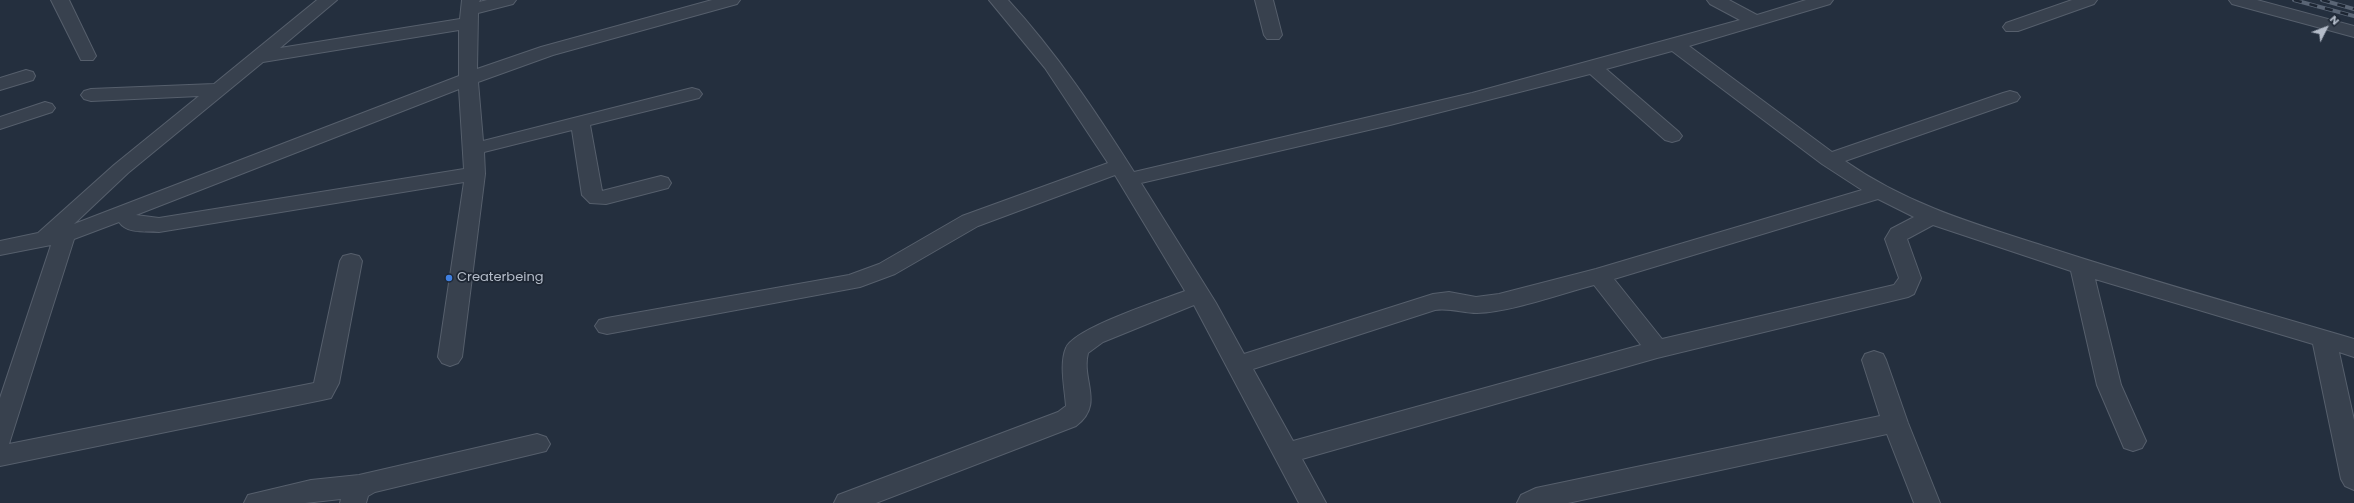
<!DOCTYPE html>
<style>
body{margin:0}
#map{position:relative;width:2354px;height:503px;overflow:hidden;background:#242f3e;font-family:Poppins,sans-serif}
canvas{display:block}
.north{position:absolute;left:2306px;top:8px;width:40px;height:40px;-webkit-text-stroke:3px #1d2633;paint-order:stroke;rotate:48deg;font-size:11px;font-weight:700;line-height:16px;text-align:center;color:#b4bcc9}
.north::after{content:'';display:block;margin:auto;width:14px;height:18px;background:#b4bcc9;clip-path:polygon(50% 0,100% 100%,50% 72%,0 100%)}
</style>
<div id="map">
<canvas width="2354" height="503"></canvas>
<div class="north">N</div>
</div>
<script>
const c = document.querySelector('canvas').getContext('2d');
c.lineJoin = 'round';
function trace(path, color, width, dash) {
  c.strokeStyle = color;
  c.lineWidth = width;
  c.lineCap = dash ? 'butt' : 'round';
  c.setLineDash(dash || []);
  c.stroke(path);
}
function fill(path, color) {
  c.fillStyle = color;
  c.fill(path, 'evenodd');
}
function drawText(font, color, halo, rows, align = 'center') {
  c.font = font + ' Poppins,sans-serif';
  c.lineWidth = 3.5;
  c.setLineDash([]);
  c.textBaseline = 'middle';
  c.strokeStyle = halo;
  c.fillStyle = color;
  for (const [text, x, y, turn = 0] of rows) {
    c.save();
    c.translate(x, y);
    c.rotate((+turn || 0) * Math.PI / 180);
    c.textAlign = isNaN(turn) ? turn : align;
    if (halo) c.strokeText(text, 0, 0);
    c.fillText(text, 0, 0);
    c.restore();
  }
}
const minor = new Path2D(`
 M51 0H69L96 56 93 60H81Z
 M317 0H337L280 48 460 19 462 0H480L479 2 487 0H516L513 4 478 13 477 69 541 47 712 0H740L737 4 553 55 478 82 483 141 692 88 699 90 702 94 699 98 590 125 602 191 661 176 668 178 671 183 668 188 606 204 590 203 582 195 572 130 484 152 485 174 462 357 458 363 450 366 442 363 438 357 464 182 159 232C146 231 127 234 119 222L74 239 9 444 314 383 340 261 343 256 351 254 359 256 362 261 339 383 331 398 322 400 0 466V398L51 245 0 255V241L38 233 114 165 199 96 91 101 84 99 81 95 84 91 91 89 214 84ZM459 30V76L74 224 128 173 263 62ZM459 89 464 169 159 218 136 215Z
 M989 0H1008C1056 52 1096 112 1134 172L1472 93 1740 20 1710 4 1707 0H1729L1757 15 1806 0H1833L1830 4 1689 46 1832 152 2003 93 2010 91 2017 93 2020 97 2017 101 1845 161C1908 205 1975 224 2047 247 2148 280 2252 309 2354 339V357L2339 352 2354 420V490L2345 486 2341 479 2313 344 2095 279 2121 385 2146 441 2142 448 2133 451 2124 448 2097 385 2071 271 1933 225 1907 239 1921 278 1914 294 1908 297 1657 358 1302 459 1326 503H1299L1194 305 1103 342 1088 353C1081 381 1105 404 1076 426L876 503H834L838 495 1058 412 1066 406C1065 389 1059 364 1066 348 1074 328 1162 300 1185 291L1115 175 978 226 895 274 860 287 607 334 599 332 595 326 599 320 607 318 849 275 879 264 962 216 1108 163 1045 68ZM1672 51 1822 164 1862 190 1596 269 1499 294 1476 297 1449 292 1433 294 1244 354 1216 303 1141 183 1390 125 1590 74 1665 140 1672 142 1679 140 1682 136 1679 132 1606 69ZM1878 199 1914 217 1891 229 1885 239 1899 278 1894 285 1662 339 1614 279ZM1594 285 1641 345 1293 441 1253 369 1435 310C1452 308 1462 313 1477 313 1511 312 1560 294 1594 285Z
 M1255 0H1273L1282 35 1279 39H1267L1264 35Z
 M2072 0H2097L2094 4 2018 31H2006L2003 27 2006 23Z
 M2229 0H2257L2354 26V37L2232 4Z
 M26 70 33 72 35 76 33 80 0 90V78Z
 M45 102 52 104 55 108 52 112 0 129V117Z
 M1874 351 1883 354 1886 360 1908 423 1940 503H1914L1887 434 1568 503H1517L1521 495 1536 488 1880 416 1862 360 1865 354Z
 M537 434 546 437 550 444 546 451 375 492 368 496 366 503H340L341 499 305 503H244L248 495 311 480 359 475Z`);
trace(minor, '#565f6c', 2);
fill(minor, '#38414e');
const rail = new Path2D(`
 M2294 0 2354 16
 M2322 0 2354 9`);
trace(rail, '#5a6575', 4);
trace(rail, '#1d2633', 2.5, [8]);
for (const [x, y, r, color] of [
 [449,278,4,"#3f7fe0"]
]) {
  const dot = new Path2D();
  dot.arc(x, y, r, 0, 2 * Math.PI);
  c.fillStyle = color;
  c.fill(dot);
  trace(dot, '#1d2633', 1.5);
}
drawText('13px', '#b4bcc9', '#1d2633', [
 ["Createrbeing",457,278]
], 'left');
</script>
